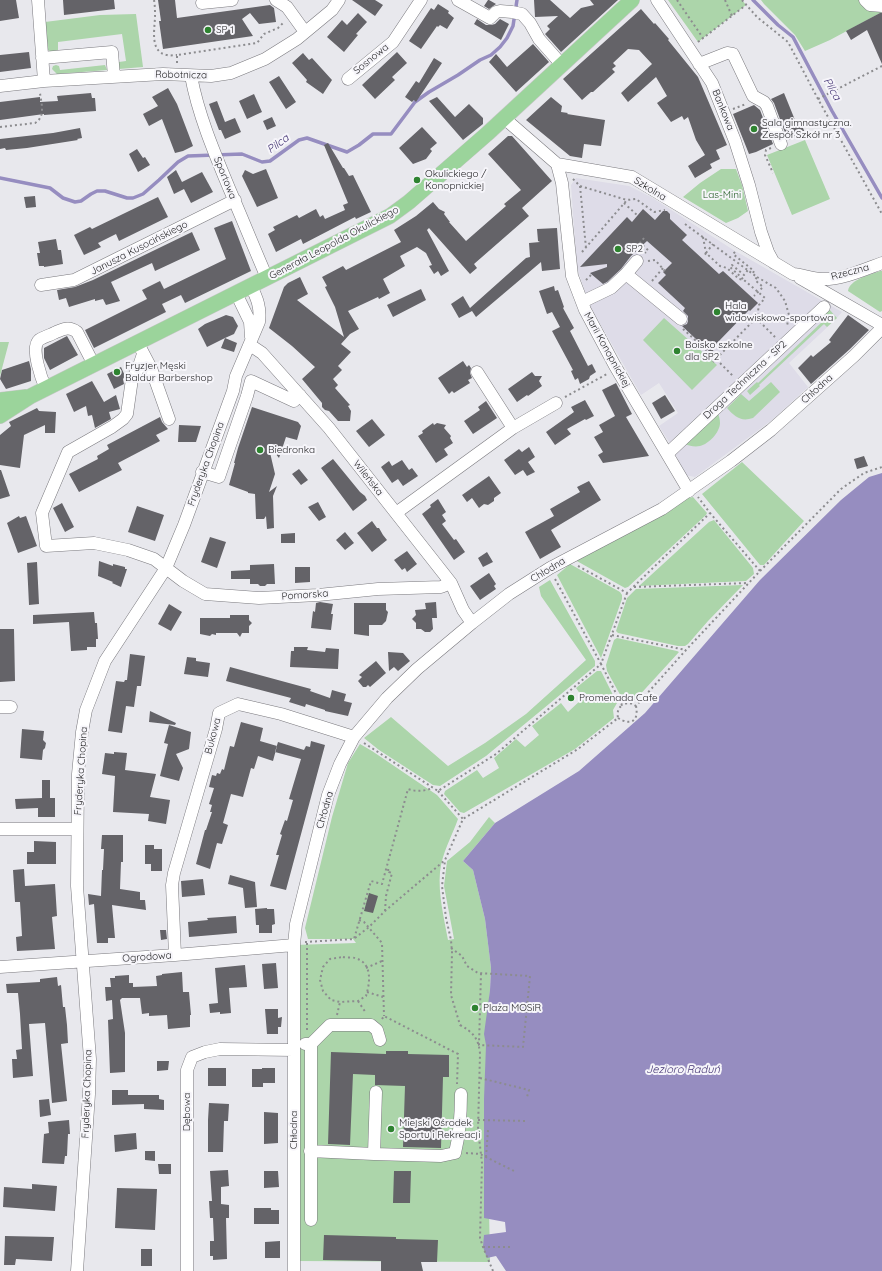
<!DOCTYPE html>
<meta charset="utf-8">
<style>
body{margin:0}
canvas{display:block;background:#e8e8ed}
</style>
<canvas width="882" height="1271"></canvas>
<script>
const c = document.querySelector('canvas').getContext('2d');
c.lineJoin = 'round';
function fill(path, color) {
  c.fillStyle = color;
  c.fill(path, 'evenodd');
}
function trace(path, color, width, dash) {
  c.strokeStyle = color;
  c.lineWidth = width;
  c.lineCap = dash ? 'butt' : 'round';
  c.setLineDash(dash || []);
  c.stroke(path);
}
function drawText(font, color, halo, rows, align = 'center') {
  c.font = font + ' Quicksand,sans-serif';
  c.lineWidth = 4;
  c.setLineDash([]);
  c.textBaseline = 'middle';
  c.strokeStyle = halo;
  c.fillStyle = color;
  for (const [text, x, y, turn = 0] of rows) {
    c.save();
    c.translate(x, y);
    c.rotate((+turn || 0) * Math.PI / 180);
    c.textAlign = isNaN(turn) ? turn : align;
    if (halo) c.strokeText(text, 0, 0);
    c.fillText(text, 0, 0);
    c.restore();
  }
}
fill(new Path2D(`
 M576 178 629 186 651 197 735 251 744 256 842 312 835 320 789 363 808 387 772 420 695 477 685 475 673 448 659 426 678 413 659 383 641 395 590 306 577 268 571 185Z`), '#dedce8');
fill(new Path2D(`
 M668 0H742L746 5 698 42Z
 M761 0H865L882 6V12L830 40 805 51 795 35 764 4Z
 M136 14 143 67 119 69 117 65 119 62 126 61 122 34 58 42V51H50L48 50 45 22 100 15Z
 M56 65 59 66 60 70 105 65 107 70 57 74 52 69 53 66Z
 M805 140 830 199 792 215 767 155Z
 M721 169H736L742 185 748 211 738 218 726 223 683 197 700 183Z
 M880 271H882V311L880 312 848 291C850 279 870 275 880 271Z
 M822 301 830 308 829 309 837 318 827 327 824 324 759 385 760 386 750 395 747 391 757 382 758 383 822 322 819 318 718 413C719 416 720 420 720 423 720 432 709 444 700 446 691 448 682 443 675 438Z
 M664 318 717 365 692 390 643 340Z
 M0 342H9L0 376Z
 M771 382 780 392 753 418C741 422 735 417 727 408L741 394 749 401Z
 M742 462 804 521 764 565H760L702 494Z
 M693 497 707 513 706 515 628 587 625 588 575 560 688 498Z
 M714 520 753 568 754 574 746 581 639 586 709 522Z
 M570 564 620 592 622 595V599L601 658 557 575Z
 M550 580 595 661V666L486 756 440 786 433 785 379 750 364 738 391 717 448 766 485 743 526 714 586 660 541 596 539 587Z
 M743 585 708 621 688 644 685 646H678L618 633 616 631 627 598 636 589Z
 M617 638 677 651 679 652 635 700 627 699 623 700 607 671 606 665 614 640Z
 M597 671H601L617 703 613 710 614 718 575 749 464 813 460 812 444 794 445 791 477 770 483 778 499 768 494 758 516 739 525 747 539 735 532 726 561 703 568 712 583 698 576 688Z
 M360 744 372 751 437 795 458 819C452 836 442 853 440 872 438 894 444 918 448 940L454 939 444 886 447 861 470 842 489 817 495 823 463 861 473 870 485 919 491 968 490 990 486 1045 490 1262 294 1261V945L356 943 353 939H308L305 928 332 817 348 763Z`), '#acd5aa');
fill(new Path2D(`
 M882 473V1271H506L496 1256 487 1258 483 1247 484 1235 506 1232 505 1222 484 1218V1099L486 1045 484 1034 490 990 491 968 485 919 473 870 463 861 495 823 579 771 645 713 760 580 841 500 869 477Z`), '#968dc0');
trace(new Path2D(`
 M753 0 778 25 793 37 832 111 882 198
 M0 178 50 188 63 198 75 202 81 201 91 194 97 191H105L127 198H133L143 194 159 180 178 162 188 156 242 154 262 162 270 161 299 140 307 138 347 152 359 145 373 134H391L415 102 429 92 458 75 480 60 491 55 500 47 507 38 513 26 517 0`), '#968dc0', 3.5);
fill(new Path2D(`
 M0 0H16L19 18 0 21Z
 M63 0H114L115 9 64 15Z
 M158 0H175L177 18 270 5 274 8 276 22 259 24 250 13 242 19 253 36 163 49 159 21H161Z
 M352 0H375L383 5 375 16Z
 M488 0H489L496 4 489 9 484 6Z
 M534 0H550L570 18 581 8 594 5 590 0H618L561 52 545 34 550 29 547 26 558 16 535 17Z
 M438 4 449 11 448 13 454 18 447 29 440 25 438 27 437 26 421 49 409 41 431 8 434 10Z
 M641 9 654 24 655 23 669 39 668 40 698 77 727 145 716 150 720 159 710 164 712 168 695 178 688 166 705 155 696 140 688 117 684 120 682 116 671 122 657 103 667 96 656 77 628 102 621 93 652 64 639 50 628 49 613 63 616 66 612 69 615 72 593 92H591L582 100 563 79Z
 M358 13 367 22 356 34 358 35 344 52 327 37 342 20 347 25Z
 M880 13H882V64L867 30 851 40 846 31Z
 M477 19 486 25H491L495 24 500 19 509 24 501 40 474 24Z
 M533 44 549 62 516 92 489 62 496 54 507 67Z
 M29 52 31 68 0 72V55Z
 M397 52 407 63 392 77 395 80 375 99 362 85Z
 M303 53 309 60 312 58 332 80 323 94 306 82 307 80 292 63Z
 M434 58 442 63 416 102 414 100 412 102 405 97 416 81 419 83Z
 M279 76 296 102 286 109 269 82Z
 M168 88 177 104 193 146 183 151 175 153 162 119 149 126 143 114 158 106 152 97Z
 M91 93 92 98H95L96 111 44 115V114L0 120V102L40 97V102L58 101 57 96Z
 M784 93 797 125 801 123 805 133 789 140 788 137 787 138 774 103 771 99Z
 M254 94 262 112 247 119 239 101Z
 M437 97 455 117 469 104 483 118V124L463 140 429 101Z
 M551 97 562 106 561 112 568 113 567 114 605 120 601 146 584 144 582 158 570 156 526 120Z
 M217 101 225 122 235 118 241 132 225 139 221 130H219L209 104Z
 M754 105 760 110 773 144 756 152 749 154 733 114Z
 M272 117 276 126 267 130 263 121Z
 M422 127 437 143 430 149 432 151 426 159 413 164 399 148Z
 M80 128 82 138 77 139 78 140 27 148 6 150 5 148 0 149V139L53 133Z
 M508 136H512L552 181 522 208 529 216 474 264 477 268 470 274 429 228 427 230 449 271 441 276 438 271 434 274 429 266 432 265 426 253 417 247 400 256 405 266 383 279 390 293 379 299 378 297 348 311 359 329 350 334 341 344 351 352 338 366 342 370 333 379 338 385 335 388 350 405 348 406 351 411 350 421H338L329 411 325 410 322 407V403L302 379 315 367 292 346 269 328 284 287 288 283 300 277 308 294 297 300 344 337 335 307 325 287 327 286 322 277 343 266 346 270 401 242 394 230 416 216 433 202 439 209 445 212 444 214 450 222H449L466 241 506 206 504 204 521 190 488 154Z
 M328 143 343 168H344L349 176 353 175 371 212 356 219 355 217 303 244 301 239 276 252 268 234 275 230 273 227 297 215 299 218 316 209 320 217 323 215 325 219 345 210 343 205 348 203 324 145Z
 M137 149 143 158 145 157 150 165 138 172 129 154Z
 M266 169 278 198 257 207 242 176 245 170 253 174Z
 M176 170 182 182 202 172 213 192 191 203 184 189 174 194 167 177Z
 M35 196 36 207 26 208 24 197Z
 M158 197 168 217 119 241 116 234 98 243 101 247 84 255 74 235 90 227 92 229Z
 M643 209 655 220 663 211H667L670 214V219L687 235 682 240 719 274 723 271 758 303 750 311 749 310 717 343 719 344 711 353 682 326 687 324 688 321V316L683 311 685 308 658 283 666 275 663 272 672 263 647 241 631 256 621 269 607 282 603 284 590 273 607 267V264L580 267 627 217 632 222Z
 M232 221 251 271 185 303 181 295 162 304 166 312 94 348 85 330 147 299 142 290 160 281 164 289 226 259 214 228Z
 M557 228 560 269 542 271 541 262 476 317 472 311 459 318 451 304 463 296 470 308 526 258 530 257 529 243 540 242 538 241 537 229Z
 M192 232 200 250 155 271 152 263 111 282 120 301 106 305 103 299 95 301V299L69 307 66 298 59 300 57 290 75 287 93 280Z
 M56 239 58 250H61L63 264 44 267V266H39L37 253H40L38 242Z
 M554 286 555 291 558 290 564 307 563 308 574 328 570 331 588 366 592 364 596 372 590 376 589 379 580 384 578 378 575 380 571 371 573 370 552 331 560 327 552 312 547 314 539 291Z
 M421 289 426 300 393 317 387 305Z
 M226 315 233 317 238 326 234 334 225 338 237 343 234 352 221 348 225 338 207 347 198 329 205 324Z
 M848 315 869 330 850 349 811 384 798 368 811 355 813 357 831 342 829 340Z
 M67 336 78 355 50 370 44 358V348Z
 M29 361 31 369V381L6 389 0 379 2 370Z
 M463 361 467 367 469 365 471 368 470 373 472 378 468 380 470 383 454 393 452 391 449 394 438 378Z
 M121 367 125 376 123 379 124 384 114 389 107 374Z
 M532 372 535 376H542L539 381 542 386 528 396 527 395 517 402 508 389Z
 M92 381 104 402 116 395 120 409 109 412 111 419 95 428 92 415 88 416 86 406 74 412 66 394Z
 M616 383 632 414 626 417 649 456 603 463 598 455 603 452 594 437 603 432 599 425 615 416 602 390Z
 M665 395 675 411 661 419 652 403Z
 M585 400 594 416 586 420 585 419 567 429 571 434 555 445 546 432 574 412 571 407Z
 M486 401 497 418 473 434 464 421 480 410 478 407Z
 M252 407 298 422 301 426 297 440 286 437 279 458 268 444 275 474 269 492 277 486 273 496 274 528 267 529 266 516 264 519H256L255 494 248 493V492L229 485 235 463H234L238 448Z
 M37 408 39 411 56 412 55 433H45V425L24 435 20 468 0 465V435L11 426 9 422Z
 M160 417 162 422 168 429 156 435 160 441 118 463 122 470 79 492 69 474 98 459 97 456 109 449 107 445Z
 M372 419 385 435 369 447 356 431Z
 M433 423 434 425 437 423 446 425 444 428 451 436 450 438 453 443 444 449 448 455 436 463 418 436 423 433 422 431Z
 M179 425 201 426 196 442H178Z
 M529 447 535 457 528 462 535 472 527 476 523 470 515 475 504 460 519 449 522 452Z
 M864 456 868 466 857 469 854 459Z
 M333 459 360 492 365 496 367 500 353 511 321 468Z
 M402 460 409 470 412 468 418 476 403 486 398 479 392 483 381 467 389 461 392 466Z
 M299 469 308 480 301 485 292 474Z
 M0 470H1L10 496 0 499Z
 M489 476 501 493 494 498V501L488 505 484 504 479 508 472 498 467 502 462 495Z
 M589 481 601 500 551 530 561 547 540 559 525 532 554 516 550 509 580 492 577 487Z
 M438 499 446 512 442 515 446 521 442 524 454 540 456 539 465 552 454 560 422 514 431 507 430 505Z
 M318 502 326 517 319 521 308 507Z
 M62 503 74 527 65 532 53 508Z
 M137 506 164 515 155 541 128 532Z
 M19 516 20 518 26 516 37 546 18 553 7 523Z
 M372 521 377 528H379L383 535 387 540 372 552 357 533Z
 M345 532 354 543 345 550 336 540Z
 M295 533V543H281V534Z
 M210 537 226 542 217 568 201 562Z
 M407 551 417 564 407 572 405 568 402 570 394 560Z
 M487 552 493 562 483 567 478 558Z
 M99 561 113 566V564L125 567V569H127L121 587 112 583 113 582 98 576Z
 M37 562 39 604 29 605 27 563Z
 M274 564 275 584H267L265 586H260L258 584H250V579H231V571L250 570V565Z
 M295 567H310V582L295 583Z
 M489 573 496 584 494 586 496 589 480 600 470 586Z
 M320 602 333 604 331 614H333L331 630 311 628 313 611 315 612 316 603Z
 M436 602 437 618H432L433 629 430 632H425L421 629H416V623L412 619 416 615 415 610 426 609 425 603Z
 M354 603H386V610L388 612 386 621 382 625H369V636L354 634Z
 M169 604 182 612 171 631 158 624Z
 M94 612 95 623H97L98 639H96V647H87V650L71 651 69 622 33 624V615Z
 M230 615H249V620L252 623 249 626V633H242L240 637 237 633H216V635L212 634 210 636 200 634V618H230Z
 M0 629H14L15 681 0 682Z
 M294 647H308L307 650 325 652 326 648 339 649 338 669 290 667 291 651H294Z
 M388 652 403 653 410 661 398 671 394 667 389 671Z
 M130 654 145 656 141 686H137L134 707 126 706 122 733 108 731 116 681 124 682 125 680H127Z
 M187 657 196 658V661L210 663 208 677 184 674Z
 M376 661 386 673 370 687 368 685 366 687H363L358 681 362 677 359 675Z
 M230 667 311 689 310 691 330 698 332 690 346 694 344 701 352 703 348 716 325 711V710L306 704 305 707 289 702 291 698 226 681Z
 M150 711 176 723 175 725 149 722Z
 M241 722 263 728 260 741 277 746 273 761 258 756 254 769 251 768 243 797 231 794 223 823 228 825 222 844 217 843 210 869 196 864 205 830H206L212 812H210L212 805 209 804 214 788 209 787 212 775 216 776 217 773 220 774 222 769 224 770 230 746 234 747Z
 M169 725 191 732 189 749 176 754 183 768 179 781 160 776 168 744 164 743Z
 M22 729 44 731 43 740 46 743 45 748 43 750 42 760 20 758Z
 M311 741 325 745 286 890 270 886 279 855H276L282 835 280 834 285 820 287 821 293 800 289 799 301 759 275 752 278 742 304 750 306 746 310 747Z
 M114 752 127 753 125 770 156 774 150 797 170 800 166 824 148 821 149 814 113 812 115 776 102 774 105 753 114 754Z
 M42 780H50V798H55V817H38V808L16 809 15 799 42 798Z
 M102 835H123V862H121L120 889 140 892V900H145L146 910 112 905 115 938H108V943H97L94 904 89 905 88 894 101 896 102 870H103L104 849H101Z
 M34 841 56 842V864H27V852H34Z
 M145 845H154V849H162V871H151V864H145Z
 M24 869 25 886 55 884 57 916 52 917 55 949 17 951 16 937 22 936 20 902H15L13 870Z
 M230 875 255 882 257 907 245 908 243 888 228 884Z
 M203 879 205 895 182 897 181 881Z
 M369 893 378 896 373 913 364 911Z
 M267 908V909H274L275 924 272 925V933H259V925H256L255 909Z
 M236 916 237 933 189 937 188 922 208 920 207 918Z
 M160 930H166L167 939 161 940Z
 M276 963 278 988 264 989 262 964Z
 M245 965 247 987 229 988 231 1013 220 1014V1012L210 1013 209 1004 218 1003 215 968Z
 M182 972 183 992H189L191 1015H190V1027L168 1029 167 1015 149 1016V1013L142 1014 140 998H122L120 1000 125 1033V1072L110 1073 108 1020 113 1019 112 1000 106 1001 105 987H111L110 978H115V976L129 975V983H133V987L157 986 156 976 162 975V974Z
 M57 977 58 986 61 985 63 1007H65L67 1025 68 1043 61 1044 67 1101 52 1103 45 1023 29 1024 33 1076 13 1078 12 1059H17L16 1050 22 1049 20 1014 18 993H7L6 984 40 982V979Z
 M265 1009H278V1018L282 1017 281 1027H278V1034H267Z
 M386 1051H408V1054L449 1055V1077H443L441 1148 403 1147 405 1086 375 1085V1075L353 1074 350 1145 328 1144 331 1052 386 1054Z
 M157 1061H169L168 1070 157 1071Z
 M208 1068H226V1086H208Z
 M262 1068H275V1083H263V1087H252V1069H262Z
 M112 1090H128V1095H159V1099L164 1100V1110L144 1109V1104L112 1105Z
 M49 1099 51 1115 40 1117 39 1100Z
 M209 1103 229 1104 228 1121H224L223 1152H208V1120Z
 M264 1112 278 1113V1143L264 1144Z
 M69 1120 70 1134H68L67 1156H65L64 1164 42 1163 44 1134 49 1133 48 1122Z
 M136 1133 137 1149 115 1152 114 1135Z
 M145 1151H155V1161L145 1160Z
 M158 1164H171V1174H159Z
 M228 1170 229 1186 221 1187V1204L229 1205V1218H226L227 1259 213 1260V1256H210V1241H214L213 1218H210L209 1201H212L210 1171Z
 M264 1171H278L279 1187 264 1188Z
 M394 1171H411L410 1203H393Z
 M32 1184 57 1186 55 1211 3 1207 4 1187 32 1189Z
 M117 1188 157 1189 155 1230 115 1228Z
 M254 1208H271V1210H279V1224H254Z
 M324 1235 396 1237V1239L438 1240 437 1262H421L423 1271H381V1261L323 1260Z
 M5 1236 54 1237 52 1261 16 1259 15 1265H4Z
 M280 1241V1258H265V1242Z
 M141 1249H152V1266H141Z`), '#646368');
const minor = new Path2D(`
 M38 0 44 81
 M276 0 287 7 305 32
 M458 0 490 18 496 12 500 11 512 12 522 14 530 23 539 39 562 65
 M657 0 712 83 735 141 749 185 761 232 768 252 774 263
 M865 0 870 5 882 6
 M202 3 232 0
 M42 58 112 52 114 77
 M699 64 727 53 733 54 753 96 764 102 767 106 781 144
 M191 76C198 114 214 152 229 188 242 218 254 248 267 278
 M348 79 393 42 421 0
 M0 86 44 81 163 74 211 76 231 73 265 59 297 39 332 10 339 0
 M504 118 557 164 632 177 793 274C802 275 811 278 821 279 841 280 863 270 882 263
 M557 164 562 183 572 276 585 310 615 366 689 491
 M626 274 637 261
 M800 278 882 325
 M41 285 74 280 235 200
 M236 293 250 322 251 337
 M582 302 611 288 626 274 681 319
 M250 345 262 353 329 428 451 583 463 610 472 623
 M141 349 151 368 169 419
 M143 354 138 369 132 379 127 414 123 419 112 427 68 452 42 513 46 546 94 543 128 550 154 559 183 581 205 594 259 598 318 595 378 589 441 587 451 583
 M477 372 513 428
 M46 389C42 380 30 348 39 340 43 337 51 335 56 332 64 329 69 326 77 332L94 365
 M667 454 824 307
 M202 472 219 477 247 396 251 381 294 401 300 395
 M396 513 513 428 556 403
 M0 707H11
 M0 829H77
 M175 955 172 885 174 873 216 729 219 713 238 704 281 714 354 737
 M0 967 175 955 294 945
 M305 1044H311L330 1025H371L377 1030 380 1040
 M310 1151 374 1154 376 1092
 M374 1154 441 1156 455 1153C460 1133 461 1114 461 1094
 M311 1220V1044
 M77 1271 89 1094 90 1059 77 886 78 774 82 732 86 710 105 661 166 568 184 525 233 391 236 376 259 322C261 308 257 298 251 286
 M187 1271V1070L192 1057 205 1052 220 1049 294 1050
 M294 1271V945L296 924 328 795 340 764 354 737 387 698 417 669 472 623 509 594 550 568 662 509 731 461 771 430 854 356 878 332 882 326`);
const major = new Path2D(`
 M0 400 26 397
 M0 416 31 396 390 216 409 202 488 133 632 0`);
trace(minor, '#7a797e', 13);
trace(major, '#c7c7c7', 16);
trace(new Path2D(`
 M154 0C155 5 155 11 155 16 155 28 149 52 167 55 170 56 174 55 177 55
 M677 0 703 38
 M725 0 732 16
 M742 0 757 17 788 42 818 99 882 214
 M698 42 746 5
 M177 63V55L257 43 264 34 278 28 284 22
 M818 99 882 66
 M733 109 746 104
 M0 127 35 123C46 117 41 102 40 93
 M771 148 766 150 765 155 773 173
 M573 179 580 186 627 200
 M580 186 586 248
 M624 203 637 215
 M685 224 757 277 755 280 763 287 754 296
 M703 237 706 253
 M644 238 640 243 648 250 645 253
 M582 252 627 200 636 199 654 212 665 210
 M735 252 733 254 754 271 753 273
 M706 253 713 244
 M648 261 655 260 665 271
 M757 277 776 288 785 301 789 315 787 326
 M743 279 730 267 732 265 744 275 748 270
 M586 280 592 274
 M652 281 663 268
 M756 318 775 337
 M683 329 716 359 757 317 759 305 765 298 744 280 739 279 727 268 720 266 706 253 704 256
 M713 362 716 359 733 376
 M565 397 607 374
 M578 566 627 593 710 513
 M760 571 841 489 864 473 882 467
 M634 587 748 583
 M627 593 601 664 622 705C628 702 631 703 636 706L686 650 760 571 710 513 698 497
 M612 635 686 650
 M618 718C631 726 639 721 636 706
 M364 743 438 791 496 754 601 664 554 577
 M438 791 463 819
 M385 911 386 896 392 873 389 872 390 870H386
 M359 920 364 922 382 943 384 1016
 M355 938 369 927 385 911 445 860
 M305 942 354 939 371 881 382 884 408 789C417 792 424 791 433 788
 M307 943V1031
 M451 948 462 956 467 966 478 973 530 976 523 1047 479 1045 481 973
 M343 957C347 958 352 957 355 958 373 963 370 983 366 996L358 1001 340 1002 331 1000 323 991 320 980 323 967 330 959Z
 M366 968 382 961
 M367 992 383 997
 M358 1001 366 1013
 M337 1015 340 1002
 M382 1019 384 1016 458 1054 457 1084
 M480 1078 529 1090 527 1097
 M478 1120 527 1121
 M466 1153 480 1154 516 1172
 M486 1157 488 1130
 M483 1247H513
 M493 1271 483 1247 480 1238 482 1163 478 1129 480 1054C479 1039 473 1032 460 1025L451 995 452 952 451 940 446 918 442 886 445 860 463 819 578 749 618 718C617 712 618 709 622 705`), '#8c8c8f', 2, [2, 3]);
trace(minor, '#fff', 12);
trace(major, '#9bd49b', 15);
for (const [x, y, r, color] of [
 [208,30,4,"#2e8330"],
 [754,129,4,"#2e8330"],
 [417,180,4,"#2e8330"],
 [618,249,4,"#2e8330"],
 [717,312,4,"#2e8330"],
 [677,351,4,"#2e8330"],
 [117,372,4,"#2e8330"],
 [260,450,4,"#2e8330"],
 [571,698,4,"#2e8330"],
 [475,1008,4,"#2e8330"],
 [391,1129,4,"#2e8330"]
]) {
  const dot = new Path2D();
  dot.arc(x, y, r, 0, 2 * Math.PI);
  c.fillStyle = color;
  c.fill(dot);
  trace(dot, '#f6f5fa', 1.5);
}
drawText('10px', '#272729', '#f6f5fa', [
 ["SP 1",216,30],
 ["Sala gimnastyczna.",762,123],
 ["Zespół Szkół nr 3",762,135],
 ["Okulickiego /",425,174],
 ["Konopnickiej",425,186],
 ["SP2",626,249],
 ["Hala",725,306],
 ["widowiskowo-sportowa",725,318],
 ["Boisko szkolne",685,345],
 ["dla SP2",685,357],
 ["Fryzjer Męski",125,366],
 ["Baldur Barbershop",125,378],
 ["Biedronka",268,450],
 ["Promenada Cafe",579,698],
 ["Plaża MOSiR",483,1008],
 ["Miejski Ośrodek",399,1123],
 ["Sportu i Rekreacji",399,1135]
], 'left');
drawText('10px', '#272729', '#f6f5fa', [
 ["Sosnowa",371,59,-39],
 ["Robotnicza",181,75,1],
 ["Bankowa",723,110,68],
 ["Sportowa",225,178,68],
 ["Szkolna",650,189,31],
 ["Generała Leopolda Okulickiego",334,243,-28],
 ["Janusza Kusocińskiego",139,248,-27],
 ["Rzeczna",850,272,-15],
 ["Marii Konopnickiej",607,350,61],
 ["Droga Techniczna - SP2",745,380,-43],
 ["Chłodna",817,389,-42],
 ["Fryderyka Chopina",206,464,-70],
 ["Wileńska",368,478,52],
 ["Chłodna",548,570,-31],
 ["Pomorska",305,595,-4],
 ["Bukowa",213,736,-75],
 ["Fryderyka Chopina",81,771,-86],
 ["Chłodna",325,810,-74],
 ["Ogrodowa",147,957,-4],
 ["Fryderyka Chopina",87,1094,-88],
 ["Dębowa",187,1112,-90],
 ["Chłodna",294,1130,-90]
]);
drawText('10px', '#1f5921', '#f6f5fa', [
 ["Las-Mini",722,195]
]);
drawText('italic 11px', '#443474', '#f6f5fa', [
 ["Pilca",832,89,61],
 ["Pilca",278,144,-36],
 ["Jezioro Raduń",683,1070]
]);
</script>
